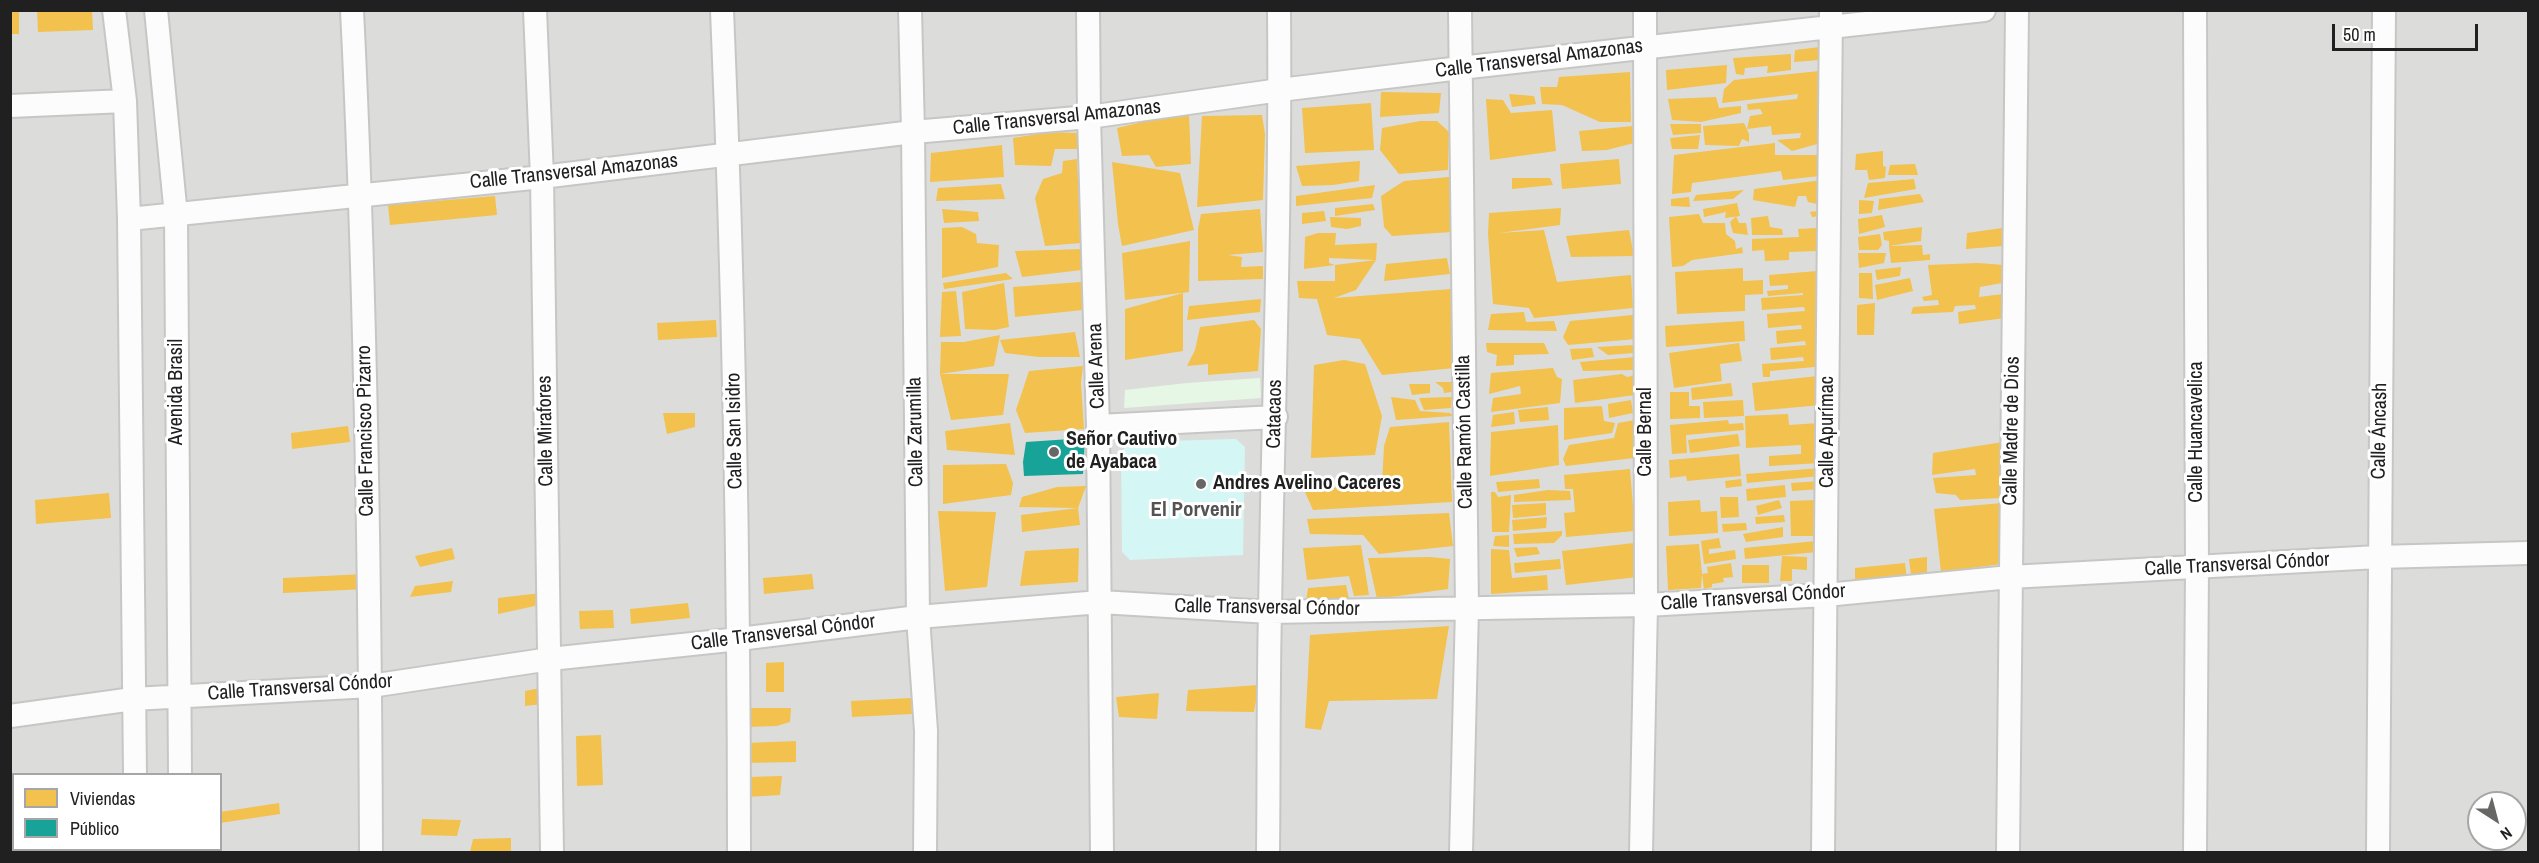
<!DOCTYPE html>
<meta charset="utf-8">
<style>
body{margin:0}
#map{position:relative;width:2539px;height:863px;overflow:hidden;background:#ebeee9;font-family:"Archivo Narrow",sans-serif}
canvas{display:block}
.frame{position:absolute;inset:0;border:12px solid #202020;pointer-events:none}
.legend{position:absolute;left:12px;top:773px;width:210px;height:78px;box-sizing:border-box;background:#fff;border:2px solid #a6a6a6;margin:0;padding:8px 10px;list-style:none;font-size:18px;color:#202020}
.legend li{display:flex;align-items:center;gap:12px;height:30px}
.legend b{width:30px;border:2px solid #a6a6a6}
.north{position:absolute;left:2467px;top:791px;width:60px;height:60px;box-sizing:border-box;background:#fff;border:2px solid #a6a6a6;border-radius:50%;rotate:144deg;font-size:16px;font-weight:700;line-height:24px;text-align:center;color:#202020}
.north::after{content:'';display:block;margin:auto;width:21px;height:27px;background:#676866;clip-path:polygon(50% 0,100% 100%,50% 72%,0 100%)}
.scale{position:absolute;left:2332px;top:24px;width:146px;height:27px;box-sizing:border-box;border:3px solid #202020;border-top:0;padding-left:8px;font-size:18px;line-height:21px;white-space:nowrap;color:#202020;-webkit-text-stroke:4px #fff;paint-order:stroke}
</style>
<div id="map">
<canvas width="2539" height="863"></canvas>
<div class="frame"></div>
<ul class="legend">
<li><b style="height:16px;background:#f2c14e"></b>Viviendas</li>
<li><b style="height:16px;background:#17a398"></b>Público</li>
</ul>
<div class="north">N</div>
<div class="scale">50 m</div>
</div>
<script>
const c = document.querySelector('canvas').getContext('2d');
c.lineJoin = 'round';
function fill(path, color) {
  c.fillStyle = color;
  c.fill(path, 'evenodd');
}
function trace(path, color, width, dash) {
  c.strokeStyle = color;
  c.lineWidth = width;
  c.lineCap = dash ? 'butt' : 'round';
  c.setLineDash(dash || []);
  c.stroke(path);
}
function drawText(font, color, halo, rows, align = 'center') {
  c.font = font + ' "Archivo Narrow",sans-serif';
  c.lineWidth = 6;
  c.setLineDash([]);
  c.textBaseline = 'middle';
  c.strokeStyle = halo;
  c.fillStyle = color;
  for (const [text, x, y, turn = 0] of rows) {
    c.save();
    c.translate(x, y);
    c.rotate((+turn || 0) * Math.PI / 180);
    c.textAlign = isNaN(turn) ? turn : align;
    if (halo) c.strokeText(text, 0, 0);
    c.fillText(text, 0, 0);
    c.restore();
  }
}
fill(new Path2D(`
 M10 11H2528V852H11ZM14 774H220V850H14ZM2479 803H2515V839H2479Z`), '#dcddda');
fill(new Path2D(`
 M1260 378 1261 398 1124 408 1125 390 1187 383Z`), '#e7f7e5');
fill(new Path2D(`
 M1236 439 1245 447 1243 555 1130 560 1122 552 1121 452 1131 442Z`), '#d4f6f4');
fill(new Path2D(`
 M10 10H19V34H10Z
 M37 10H92L93 30 38 32Z
 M1820 47 1819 60 1794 62 1795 50Z
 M1791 54V70L1767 73 1768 66 1745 68 1744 75 1736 74 1733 58Z
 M1727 65 1726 83 1667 90 1666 70Z
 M1819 71 1821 143 1792 151 1777 140 1800 138 1801 133 1772 135 1771 126 1747 129 1750 116 1763 114 1760 109 1748 110 1747 104 1797 99 1798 94 1722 103 1724 89 1734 80Z
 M1630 72 1631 122H1600L1562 105 1542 104 1540 87H1557L1559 77Z
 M1381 92 1441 93 1439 113 1380 117Z
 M1509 94 1534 96 1536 104 1512 107Z
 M1716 97 1719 108 1741 106V113L1701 122 1672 120 1668 99Z
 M1486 99 1503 100 1511 113 1552 110 1556 151 1490 160Z
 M1371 103 1374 150 1305 153 1302 108Z
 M1189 114 1191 164 1156 167 1149 155 1122 156 1117 128 1151 120Z
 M1262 115 1265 134 1263 200 1197 207 1202 116Z
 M1420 121H1437L1449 132 1448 170 1399 174 1380 150 1382 128Z
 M1744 123 1749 134V142L1742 139 1739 146 1705 145 1703 126Z
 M1670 124H1701V133L1673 135Z
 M1633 126 1634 143 1607 150 1582 151 1579 131Z
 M1051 132 1077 133 1079 149H1055L1051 166 1015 165 1013 138Z
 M1700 135 1698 149H1672L1670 138Z
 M1775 143V155H1819L1820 176 1783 180 1781 171 1692 183 1691 192 1672 194 1674 155Z
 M1002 145 1004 177 930 182 931 153Z
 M1883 151V166L1886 167 1885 178 1869 180 1867 170H1855L1856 154Z
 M1077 159 1081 243 1045 246 1035 198 1043 179 1062 173 1063 161Z
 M1619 159 1621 184 1562 189 1560 164Z
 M1360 161 1359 181 1333 185 1302 186 1296 166Z
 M1112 162 1180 173 1194 230 1122 246 1118 224Z
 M1915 164 1918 175H1888L1890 165Z
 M1449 177 1452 232 1392 236 1384 227 1381 196 1404 181Z
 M1512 178H1550L1553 185 1512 189Z
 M1914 179 1916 189 1864 198 1868 183Z
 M1822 180 1820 216 1812 217 1810 212 1817 211V204L1808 202 1806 196H1798L1795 207 1753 200 1754 189Z
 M1001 184 1005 199 936 201 938 188Z
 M1375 185 1372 198 1296 206V196Z
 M1744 190 1733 199 1693 201 1696 195Z
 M1920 194 1924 202 1878 210 1879 199Z
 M495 196 497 215 390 225 388 205Z
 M1689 197 1690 207 1671 206V199Z
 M1859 200 1874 201 1872 213 1859 214Z
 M1737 203 1740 216 1725 218 1726 212 1704 217 1703 209Z
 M1373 204 1375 210 1335 216V208Z
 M1561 208 1560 225 1499 233 1544 230 1557 282 1631 275 1633 308 1534 318 1529 308 1493 304 1488 234 1489 213Z
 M942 209 978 212 979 221 944 223Z
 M1260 209 1263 252 1228 255 1242 257 1241 267 1263 266V279L1198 281V229L1201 214Z
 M1324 211 1326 221 1302 224V213Z
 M1699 214 1703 223H1725L1726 234 1735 241 1736 249 1742 247 1743 253 1692 260 1683 266 1672 267 1669 217Z
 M1882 215 1885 227 1859 234 1858 219Z
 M1736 216 1739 223H1746L1748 235 1733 233 1730 222Z
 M1768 216 1770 227 1782 229 1783 235H1752L1751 218Z
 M1330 217 1361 218V226L1347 229 1331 227Z
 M962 227 976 234 977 243 999 245 998 267 942 278V228Z
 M1922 227 1921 241 1889 246 1922 245 1923 255 1930 254V260L1891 263 1889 246V241L1884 240 1883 232Z
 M1817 228V251L1789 252V260L1765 261 1764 250 1752 251V239L1799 237 1798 229Z
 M2002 228 2003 246 1966 249 1967 233Z
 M1629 230 1634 256 1571 257 1566 236Z
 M1318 233H1336L1335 245 1377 243 1376 260 1329 258V263L1335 265 1304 269 1305 237Z
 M1880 234 1882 245 1878 250H1859L1858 237Z
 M1190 241 1189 292 1125 300 1122 253Z
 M1084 249 1082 270 1022 277 1015 251Z
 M1858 253H1886L1884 263 1859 268Z
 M1447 258 1450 274 1384 281 1386 264Z
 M1376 260 1356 290 1334 298 1451 289 1455 368 1382 375 1360 339 1327 335 1317 299 1299 298 1297 281H1335V265Z
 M1978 263 2004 265 2002 283 1980 287 1979 297 2003 294 2005 318 1959 324 1958 312 1976 309 1975 305 1955 306 1953 312 1911 314 1913 307 1939 305 1938 300 1924 301 1922 297 1932 295 1928 265Z
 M1901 267 1900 276 1877 280 1875 270Z
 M1743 268V281L1763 280V294L1745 295V311L1677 314 1675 272Z
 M1817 271 1825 366 1770 371V377H1763L1762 364 1804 361 1803 357 1771 360 1770 348 1806 345 1805 341 1777 344 1776 331 1802 329 1801 325 1768 328 1767 314 1805 311 1804 307 1762 310 1761 298 1803 295V293L1768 296 1767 291 1788 289V285L1770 286 1769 275Z
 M1006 273 1013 279 944 289 943 283Z
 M1859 273H1872L1873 299 1859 298Z
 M1910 278 1913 291 1877 300 1875 285Z
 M1081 282 1083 310 1015 317 1013 287Z
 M1004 283 1009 327 995 330 965 329 962 292Z
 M956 291 961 336 940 337 942 292Z
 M1183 293V351L1125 360V309Z
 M1261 299 1260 312 1187 320 1189 306Z
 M1875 303 1874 335H1857V305Z
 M1524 312 1526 322 1554 321 1557 331 1488 330 1491 314Z
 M1633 315 1636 339 1568 345 1563 337 1570 321Z
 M716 320 717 337 658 340 657 323Z
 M1254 320 1261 329 1258 371 1208 375V364L1187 366 1195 350 1200 327Z
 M1744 321 1745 341 1666 347 1665 326Z
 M1075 332 1080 357H1039L1005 353 1000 340Z
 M1000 335 994 366 940 374 941 342H964Z
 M1486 343H1544L1549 354 1514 355V365L1496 366 1497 355 1487 352Z
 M1739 343 1742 361 1720 364 1722 381 1674 388 1669 353Z
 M1633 345 1634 353 1608 355 1597 347Z
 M1592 348 1594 357 1572 360 1570 349Z
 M1635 357 1634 370 1583 371 1580 362Z
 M1344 360 1365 364 1382 416 1375 455 1311 458 1314 365Z
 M1083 366 1081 383 1084 429 1025 433 1016 410 1029 371Z
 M1553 368 1557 377 1562 379 1560 403 1491 412 1493 398 1521 394 1520 386 1489 394 1491 373Z
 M940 374H1009L1003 415 951 420Z
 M1622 374 1627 377 1635 375V395L1575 403 1573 380Z
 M1818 376 1821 405 1755 411 1752 383Z
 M1435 382H1453L1452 392 1444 393 1443 388Z
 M1731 383 1733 396 1692 400 1691 388Z
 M1409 384H1430V393L1412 395Z
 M1670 392H1689V406H1700V418L1670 419Z
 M1391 397 1415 400 1420 411 1450 413 1453 416 1396 420Z
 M1452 397 1451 408 1424 410 1419 398Z
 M1631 400 1633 413 1609 418 1608 404Z
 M1743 400 1744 416 1704 418 1703 402Z
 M1602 406 1604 421 1615 423 1612 433 1564 440V408Z
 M1548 407 1549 420 1520 422 1518 410Z
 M1514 412 1515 424 1491 427 1493 415Z
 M663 413H695V427L667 434Z
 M1788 414 1789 425 1819 423 1821 463 1769 466V456L1801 454V445L1746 448 1745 416Z
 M1635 420 1634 458 1566 466 1563 459 1569 445 1614 438 1618 423Z
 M1728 420 1729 424 1743 423 1744 430 1686 435 1687 453 1672 454 1670 425Z
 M1449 422 1452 502 1313 510 1304 490 1382 484 1384 446 1390 427Z
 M1010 423 1015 455 947 450 945 431Z
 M1558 425 1559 465 1490 476 1491 432Z
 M348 426 350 442 292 449 291 433Z
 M1738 434 1740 446 1690 453 1688 440Z
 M2003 442 2001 498 1960 500 1956 495 1936 493 1933 478 1976 475 1975 469 1932 475 1933 453Z
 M1739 454 1741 476 1687 481 1686 476 1670 478 1669 460Z
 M1006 464 1013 483 1011 495 943 504V465Z
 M1820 468 1821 476 1747 483 1746 474Z
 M1630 469 1635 531 1566 537 1564 513 1575 512 1573 489H1565L1564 475Z
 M1539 479 1540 488 1498 492 1496 482Z
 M1741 479 1742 486 1726 488 1725 481Z
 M1820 481 1821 489 1792 491 1791 483Z
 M1785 485 1786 497 1747 501 1746 489Z
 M1086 486 1078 508 1080 525 1022 532 1021 515 1078 508 1019 507 1022 497 1057 487Z
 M1548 490 1570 491 1571 500 1514 502V495Z
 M1491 492H1495L1498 497 1511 495 1509 532H1492Z
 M109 493 111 518 36 524 35 500Z
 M1720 497H1738L1739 517 1721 518Z
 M1700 500 1701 512 1717 511 1718 533 1669 536 1668 502Z
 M1779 500 1782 508 1758 515 1756 506Z
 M1816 500 1817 536H1791L1790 501Z
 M1546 503V515L1513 518 1512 505Z
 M2002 503 2001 564 1941 572 1934 509Z
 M938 511 996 512 987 587 945 591Z
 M1449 513 1453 546 1379 554 1363 535 1310 534 1307 519Z
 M1784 515 1785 522 1756 524 1755 517Z
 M1547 517 1546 528 1513 531 1512 520Z
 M1746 523 1747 530 1723 532 1722 524Z
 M1783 527V537L1746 542 1743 534Z
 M1562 531V535L1554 543 1514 544 1513 534Z
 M1509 535V547L1493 546 1495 536Z
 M1719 538 1721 548 1709 549V554L1735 550 1736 559 1704 564 1701 541Z
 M1816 541 1817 552 1745 559 1744 548Z
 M1634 543 1638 577 1566 585 1562 551Z
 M1699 544 1702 574 1708 573 1707 567 1731 563 1733 577 1723 578 1724 582 1712 584V587L1704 589 1702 574 1701 588 1668 590 1666 546Z
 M1361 545 1369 595 1354 596 1349 576 1307 580 1303 548Z
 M1537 547 1540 554 1517 557 1514 548Z
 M452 548 455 559 420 567 415 556Z
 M1079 548 1078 582 1020 586 1025 551Z
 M1491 549 1509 550 1512 578 1547 575 1548 590 1491 594Z
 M1782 556 1807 557V570L1792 569V581H1780Z
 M1430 557 1450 559 1448 589 1377 599 1368 558Z
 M1927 557V572L1911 575 1909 559Z
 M1560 559 1561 569 1515 573 1514 563Z
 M1905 563 1907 580 1855 584V568Z
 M1742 565H1769V583H1742Z
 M365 574 366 589 283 593V578Z
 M812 574 814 589 764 594 763 578Z
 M453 581 451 592 410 597 415 586Z
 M1346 585 1349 599 1306 601 1308 588Z
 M541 593 535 606 498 614V598Z
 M688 603 690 618 631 624 630 609Z
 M613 610 614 628 580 629 579 611Z
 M1449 626 1437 699 1329 701 1321 730 1305 728 1310 635Z
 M784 662V692H766V663Z
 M1259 685 1254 712 1186 711 1188 690Z
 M545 687 542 704 525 706V691Z
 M1159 693 1157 719 1119 717 1116 697Z
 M911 698 912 714 852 717 851 701Z
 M747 708H791L790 722 777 726 747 727Z
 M601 735 603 785 577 786 576 736Z
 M796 741V762L745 763 747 743Z
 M782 776 780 795 747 797V777Z
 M279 803 280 814 220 823V812Z
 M422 819 461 820 457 836 421 835Z
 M511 838V852H470L473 839Z`), '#f2c14e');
fill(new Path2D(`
 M1085 438 1083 474 1024 476 1023 462 1026 442Z`), '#17a398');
const minor = new Path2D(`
 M114 10 125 101 129 219 135 774
 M156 10 176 216 180 774
 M352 10C366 291 370 572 371 852
 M535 10 542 177 552 852
 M722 10C734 291 739 572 739 852
 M910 10 913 132 918 617 926 731 925 852
 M1088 10 1089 117 1098 426 1102 852
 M1460 10 1467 608 1461 852
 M10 106 125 101
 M129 219 542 177 913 132 1089 117 1280 90 1460 68 1984 10
 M1098 426 1276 417
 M10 716 133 699 371 686 550 659 739 639 918 617 1100 602 1270 612 1646 605 1826 595 2010 577 2378 557 2528 553
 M136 850V852
 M183 850V852
 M1268 852C1269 773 1268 692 1270 613 1273 412 1281 211 1279 10
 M1641 852 1646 605 1645 10
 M1823 852 1831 10
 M2008 852 2017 10
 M2195 852 2197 568 2195 10
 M2378 852 2384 10`);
trace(minor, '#c6c7c5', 26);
trace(minor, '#fcfcfc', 22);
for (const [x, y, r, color] of [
 [1054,452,6,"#676866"],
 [1201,484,6,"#676866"]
]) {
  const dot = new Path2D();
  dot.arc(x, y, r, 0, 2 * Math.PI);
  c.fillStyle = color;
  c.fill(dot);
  trace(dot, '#fff', 2);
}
drawText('20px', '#202020', '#fff', [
 ["Calle Transversal Amazonas",1539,59,-7],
 ["Calle Transversal Amazonas",1057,118,-6],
 ["Calle Transversal Amazonas",574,172,-6],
 ["Calle Arena",1097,366,-92],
 ["Avenida Brasil",177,392,-90],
 ["Catacaos",1275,414,-89],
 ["Calle Francisco Pizarro",366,431,-91],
 ["Calle Mirafores",546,431,-91],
 ["Calle San Isidro",735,431,-91],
 ["Calle Madre de Dios",2012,431,-89],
 ["Calle Áncash",2380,431,-89],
 ["Calle Zarumilla",916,432,-91],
 ["Calle Ramón Castilla",1465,432,-91],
 ["Calle Bernal",1646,432,-90],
 ["Calle Apurímac",1828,432,-90],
 ["Calle Huancavelica",2197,432,-90],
 ["Calle Transversal Cóndor",2237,565,-3],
 ["Calle Transversal Cóndor",1753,598,-4],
 ["Calle Transversal Cóndor",1267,608,1],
 ["Calle Transversal Cóndor",783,633,-7],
 ["Calle Transversal Cóndor",300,688,-4]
]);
drawText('bold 20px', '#202020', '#fff', [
 ["Señor Cautivo",1066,440],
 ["de Ayabaca",1066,463],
 ["Andres Avelino Caceres",1213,484]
], 'left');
drawText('bold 21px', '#535353', '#fff', [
 ["El Porvenir",1196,510]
]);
</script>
